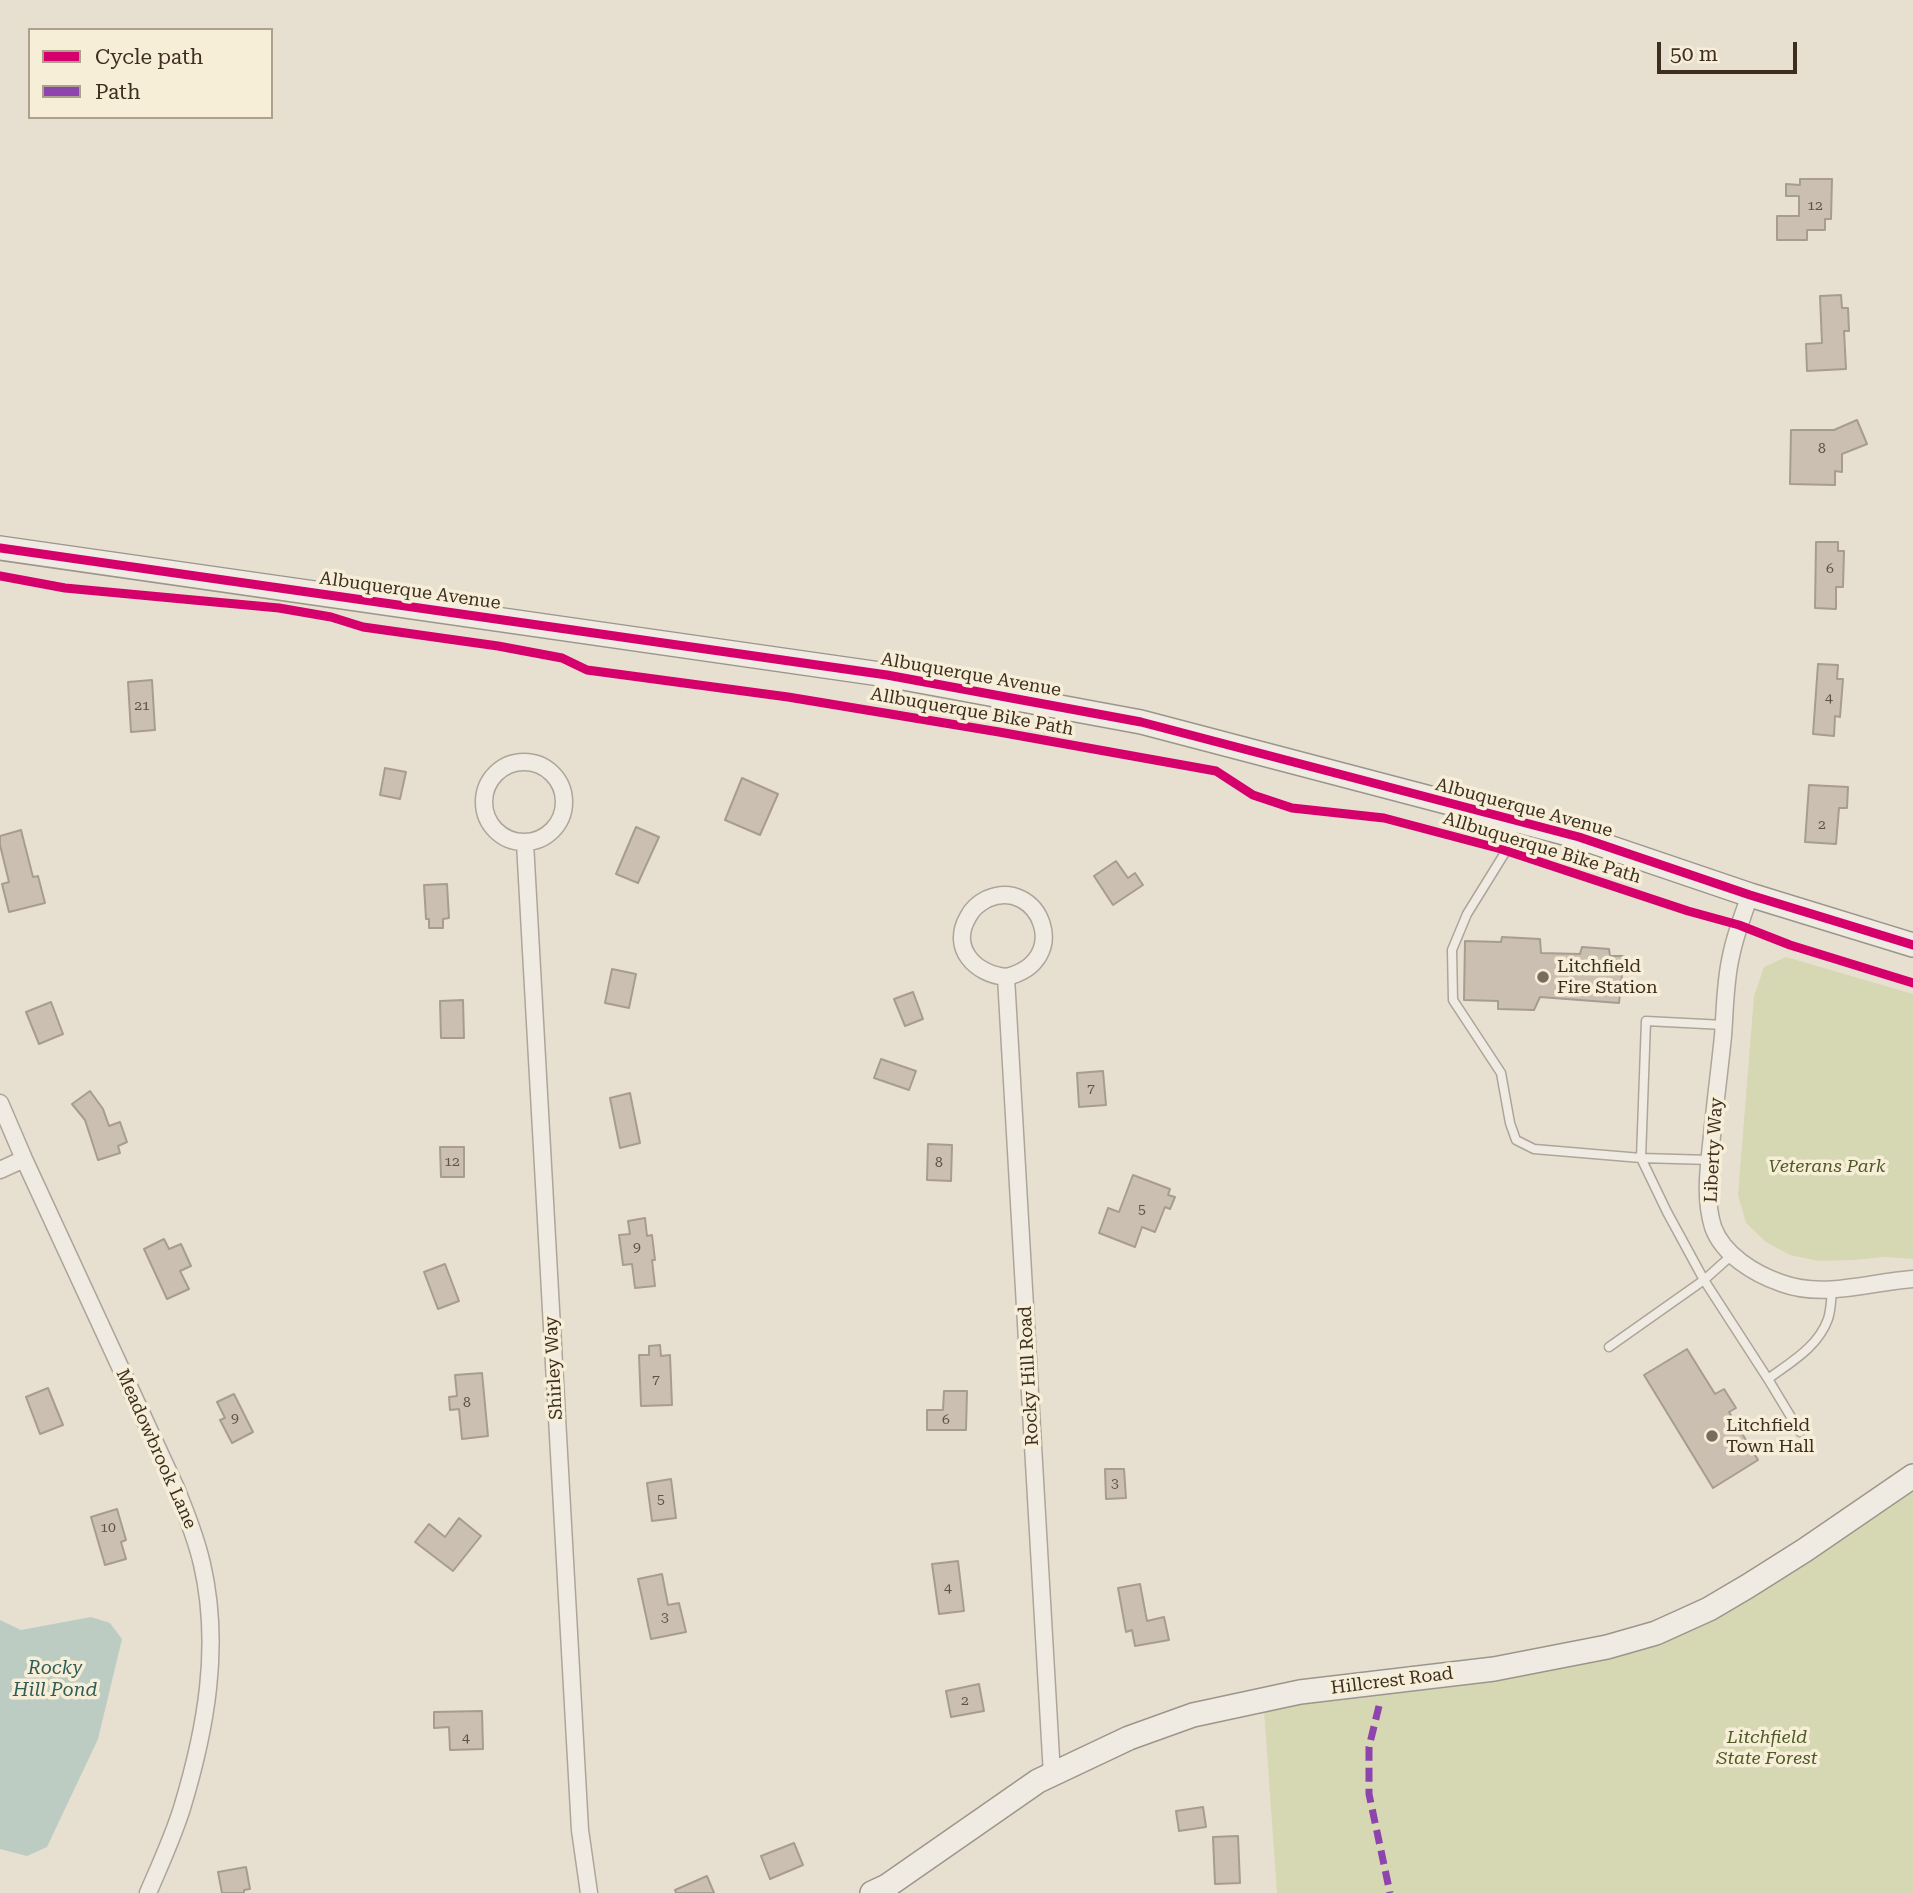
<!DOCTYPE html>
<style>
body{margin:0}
#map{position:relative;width:1913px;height:1893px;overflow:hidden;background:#e7e0d1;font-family:"Roboto Serif",serif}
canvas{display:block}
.legend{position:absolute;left:28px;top:28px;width:245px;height:91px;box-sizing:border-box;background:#f7eed8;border:2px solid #ada18e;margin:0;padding:9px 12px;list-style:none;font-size:21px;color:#3d2e20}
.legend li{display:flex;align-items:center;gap:14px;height:35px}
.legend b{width:35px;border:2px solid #ada18e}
.scale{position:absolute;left:1657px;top:42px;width:140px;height:32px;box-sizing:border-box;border:4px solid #3d2e20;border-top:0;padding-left:9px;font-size:21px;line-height:24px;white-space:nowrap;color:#3d2e20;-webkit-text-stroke:5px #f7eed8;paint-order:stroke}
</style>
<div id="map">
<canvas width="1913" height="1893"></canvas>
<ul class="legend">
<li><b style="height:9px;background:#d6006c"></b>Cycle path</li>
<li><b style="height:9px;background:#8e44ad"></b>Path</li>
</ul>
<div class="scale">50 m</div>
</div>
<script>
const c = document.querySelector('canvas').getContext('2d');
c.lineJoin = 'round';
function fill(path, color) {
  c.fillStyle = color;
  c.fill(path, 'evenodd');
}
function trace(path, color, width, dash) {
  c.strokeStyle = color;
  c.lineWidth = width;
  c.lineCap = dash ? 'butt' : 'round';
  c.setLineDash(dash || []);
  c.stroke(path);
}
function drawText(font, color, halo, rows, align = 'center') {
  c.font = font + ' "Roboto Serif",serif';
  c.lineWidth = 7;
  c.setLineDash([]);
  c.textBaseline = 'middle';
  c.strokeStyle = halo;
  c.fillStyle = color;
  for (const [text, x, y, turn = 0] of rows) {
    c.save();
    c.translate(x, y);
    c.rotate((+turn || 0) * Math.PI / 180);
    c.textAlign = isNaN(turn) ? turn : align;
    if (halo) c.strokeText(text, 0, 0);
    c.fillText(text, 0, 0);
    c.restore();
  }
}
fill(new Path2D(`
 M1786 957 1913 994V1259L1884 1257 1853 1260 1819 1261 1790 1255 1766 1242 1746 1223 1738 1195 1754 996 1764 967Z
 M1913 1488V1893H1277L1264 1710 1305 1700 1549 1672 1612 1655Z`), '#d6d7b3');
fill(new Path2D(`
 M91 1617 110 1623 122 1639 98 1739 47 1847 27 1856 0 1849V1620L21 1630Z`), '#bcccc2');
const building = new Path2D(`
 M1800 179H1832L1831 219H1825V230H1807V240H1777V216H1799V196H1786V184L1800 185Z
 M1841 295 1842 308H1848L1849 331H1844L1846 369 1807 371 1806 344 1822 343 1820 296Z
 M1857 420 1867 444 1842 454V472L1835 471V485L1790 484 1791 430H1834Z
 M1816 542H1838V551H1844L1843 587H1836V609L1815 608Z
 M1818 664 1838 665 1837 679H1843L1840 717 1835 716 1834 736 1813 734Z
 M152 680 155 730 131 732 128 682Z
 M385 768 406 772 400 799 380 795Z
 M742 778 778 794 760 835 725 820Z
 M1809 785 1848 787 1847 808H1839L1836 844 1805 842Z
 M636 827 659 837 638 883 616 874Z
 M21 830 33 877 38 876 45 903 9 912 2 884 9 882 0 845V836Z
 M1116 861 1128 878 1135 873 1143 885 1113 905 1094 876Z
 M447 884 449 918 443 919V928H429V919H426L424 885Z
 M1502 937 1540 939 1541 953 1580 954 1582 947 1609 949 1610 956H1624L1619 1003 1540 997 1534 1010 1498 1009V1001L1464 1000 1465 941 1501 942Z
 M612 969 636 974 629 1008 605 1003Z
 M913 992 923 1019 905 1026 894 999Z
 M463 1000 464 1038H441L440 1001Z
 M51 1002 63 1034 39 1044 26 1012Z
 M881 1059 916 1071 909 1090 874 1078Z
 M1103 1071 1106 1105 1079 1107 1077 1073Z
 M90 1091 103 1109 109 1126 120 1122 127 1142 118 1146 120 1153 98 1160 85 1120 72 1104Z
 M630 1093 640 1143 620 1148 610 1098Z
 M928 1144 952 1145 951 1181 927 1180Z
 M440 1147H464V1177H441Z
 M1133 1175 1170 1189 1168 1195 1175 1197 1170 1209 1165 1207 1155 1232 1142 1227 1135 1247 1099 1233 1108 1208 1119 1212Z
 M645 1218 647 1236 652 1235 655 1260H652L655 1286 635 1288 632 1264 623 1265 619 1235 630 1234 628 1221Z
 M164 1239 169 1249 181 1244 191 1266 180 1271 189 1289 167 1299 144 1249Z
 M445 1264 459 1301 438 1309 424 1272Z
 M660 1345 661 1356 670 1355 672 1405 641 1406 639 1355H649V1346Z
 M1687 1349 1715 1394 1724 1389 1736 1408 1729 1412 1758 1460 1713 1488 1644 1375Z
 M482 1373 488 1436 462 1439 459 1409 450 1410 449 1397 457 1396 455 1375Z
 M48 1388 63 1425 40 1434 26 1397Z
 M944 1391H967L966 1430H927V1410H943Z
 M234 1394 253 1432 232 1443 220 1420 225 1418 217 1402Z
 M1105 1469H1124L1126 1498 1106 1499Z
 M671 1479 676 1518 652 1521 647 1483Z
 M117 1509 126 1540 121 1542 126 1559 105 1565 91 1517Z
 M459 1518 481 1536 453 1571 415 1542 429 1524 445 1537Z
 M958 1561 964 1611 939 1614 932 1564Z
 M662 1574 668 1605 679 1603 686 1632 651 1639 638 1579Z
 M1140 1584 1147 1621 1164 1617 1169 1640 1135 1646 1132 1630 1126 1632 1118 1588Z
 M979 1684 984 1711 951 1717 946 1691Z
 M482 1711 483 1749 450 1750 449 1727 434 1728V1712Z
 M1203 1807 1206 1827 1179 1831 1176 1811Z
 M1238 1836 1240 1883 1215 1884 1213 1837Z
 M794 1843 803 1865 770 1879 761 1856Z
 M246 1867 250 1889 244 1890V1893H222L218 1872Z
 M707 1876 714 1893H676L675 1890Z`);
fill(building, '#cbbfb2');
trace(building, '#a89c90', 2);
const lane = new Path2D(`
 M1515 823 1506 851 1467 914 1452 950 1453 1000 1501 1073 1510 1123 1516 1140 1534 1149 1641 1158 1710 1160
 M1732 1255 1704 1280 1768 1379C1791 1362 1818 1347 1828 1319 1831 1310 1831 1300 1832 1290
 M1609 1347 1704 1280 1667 1212 1641 1158 1646 1021 1724 1025
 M1768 1379 1800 1432`);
const street = new Path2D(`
 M484 802a40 40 0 1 1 80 0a40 40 0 1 1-80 0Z
 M525 843 580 1830 589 1893
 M1750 895C1743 915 1735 935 1731 956 1725 981 1725 1010 1723 1036 1720 1066 1716 1096 1713 1126 1710 1158 1703 1195 1713 1227 1723 1255 1755 1274 1781 1283 1824 1299 1869 1282 1913 1279
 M1006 977C975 974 950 948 968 917 972 909 979 903 987 899 1039 876 1074 961 1006 977L1052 1775
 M0 1103 24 1159 176 1488C186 1513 196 1538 202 1564 221 1646 206 1729 182 1808 173 1837 160 1865 148 1893
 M0 1170 24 1159`);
const secondary = new Path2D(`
 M0 548 887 675 1141 722 1579 837 1750 895 1913 945
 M872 1893 887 1886 1038 1781 1129 1738 1193 1715 1300 1692 1494 1669 1607 1647 1656 1633 1709 1609 1748 1586 1805 1550 1913 1476`);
trace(lane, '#ada599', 11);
trace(street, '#ada599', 19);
trace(secondary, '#9c958a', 26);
trace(lane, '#efebe3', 8);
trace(street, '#efebe3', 16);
trace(secondary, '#efebe3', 23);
trace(new Path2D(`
 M1379 1706 1369 1747V1794L1390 1893`), '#8e44ad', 7, [14, 7]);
trace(new Path2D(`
 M0 548 887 675 1141 722 1579 837 1750 895 1913 945
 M0 576 65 588 279 608 331 617 363 627 498 646 562 658 587 670 788 697 999 732 1216 771 1253 795 1292 808 1384 818 1501 849 1688 911 1739 925 1790 945 1913 983`), '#d6006c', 9);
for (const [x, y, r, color] of [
 [1543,977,7,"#786c5e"],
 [1712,1436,7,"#786c5e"]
]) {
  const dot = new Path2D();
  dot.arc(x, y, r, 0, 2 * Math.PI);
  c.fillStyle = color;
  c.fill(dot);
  trace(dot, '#f7eed8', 2.5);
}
drawText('14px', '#605244', null, [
 ["12",1815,206],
 ["8",1822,449],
 ["6",1830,569],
 ["4",1829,698],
 ["21",142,706],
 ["2",1822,825],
 ["7",1091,1089],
 ["12",452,1162],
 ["8",939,1163],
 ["5",1142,1210],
 ["9",637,1248],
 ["7",656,1380],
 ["8",467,1403],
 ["9",235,1419],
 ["6",946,1420],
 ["3",1115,1484],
 ["5",661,1500],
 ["10",108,1528],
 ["4",948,1588],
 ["3",665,1618],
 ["2",965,1701],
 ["4",466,1738]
]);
drawText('18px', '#3d2e20', '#f7eed8', [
 ["Albuquerque Avenue",410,591,8],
 ["Albuquerque Avenue",971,675,10],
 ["Allbuquerque Bike Path",972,712,10],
 ["Albuquerque Avenue",1524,808,15],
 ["Allbuquerque Bike Path",1542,848,17],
 ["Liberty Way",1714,1150,-87],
 ["Shirley Way",554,1368,-93],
 ["Rocky Hill Road",1029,1376,-93],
 ["Meadowbrook Lane",156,1449,66],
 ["Hillcrest Road",1392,1681,-7]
]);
drawText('18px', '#3d2e20', '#f7eed8', [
 ["Litchfield",1557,967],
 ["Fire Station",1557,988],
 ["Litchfield",1726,1426],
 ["Town Hall",1726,1447]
], 'left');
drawText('italic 18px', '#4d5a26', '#f7eed8', [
 ["Veterans Park",1827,1167],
 ["Litchfield",1767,1738],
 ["State Forest",1767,1759]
]);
drawText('italic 19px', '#2f5d5a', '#f7eed8', [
 ["Rocky",55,1668],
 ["Hill Pond",55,1690]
]);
</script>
